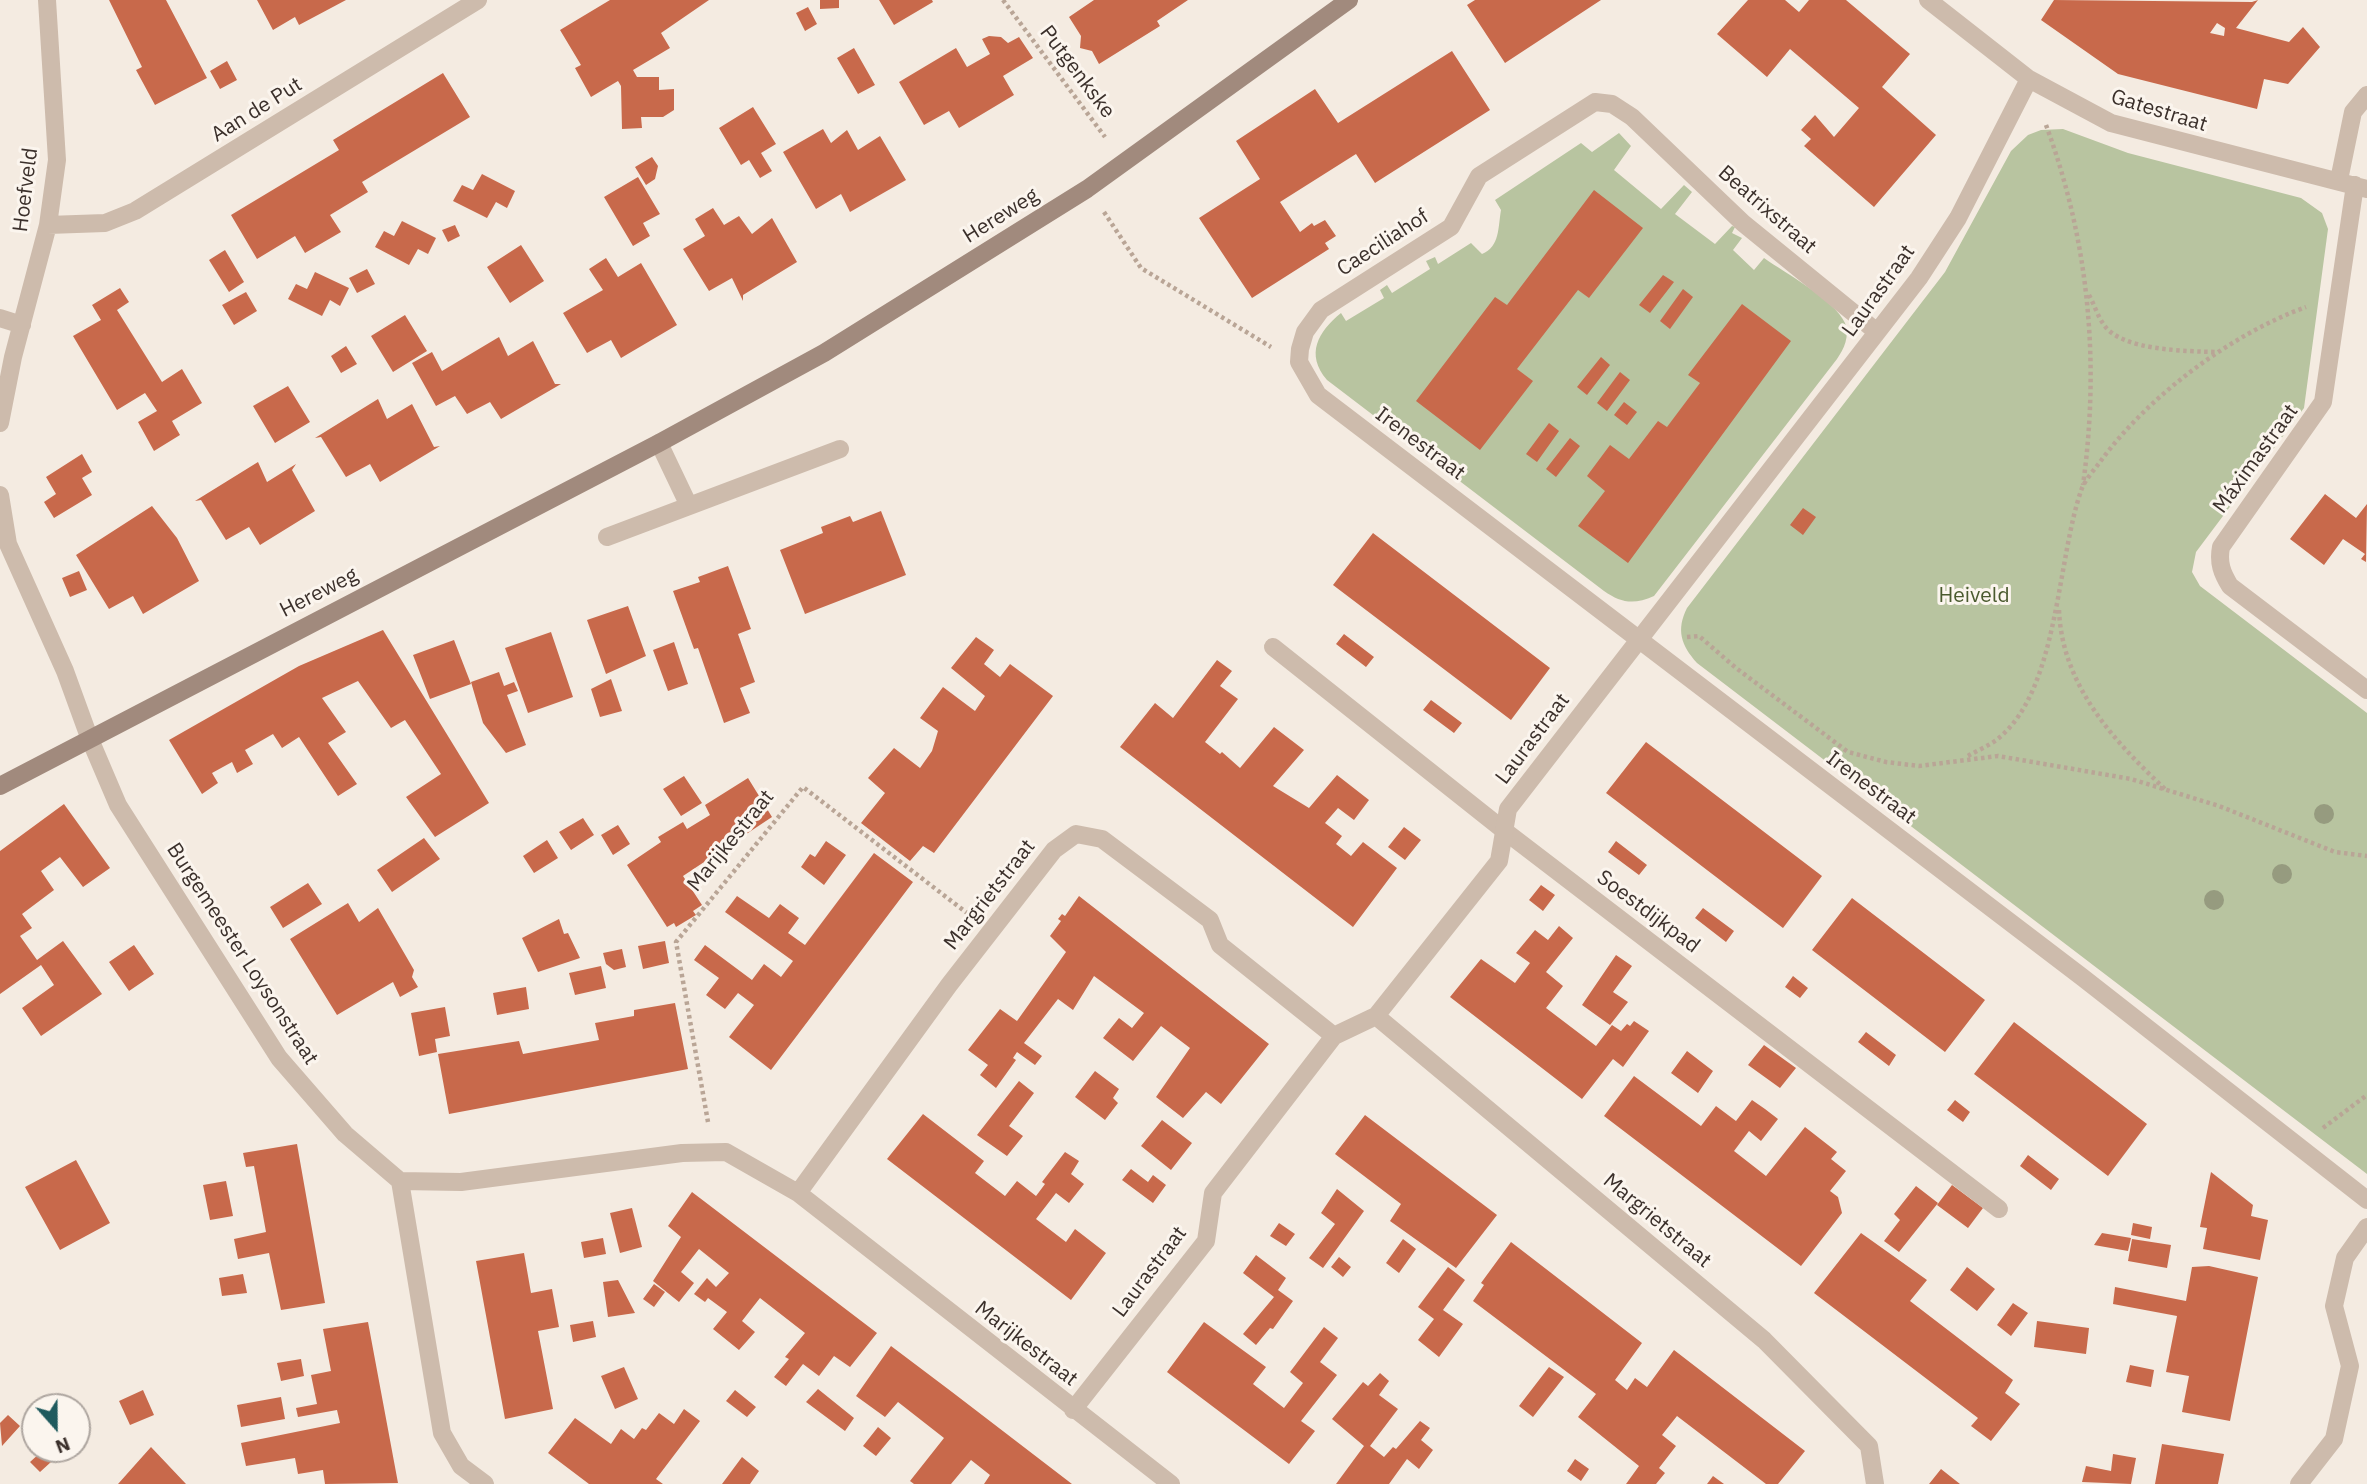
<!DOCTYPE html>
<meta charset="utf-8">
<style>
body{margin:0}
#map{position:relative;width:2367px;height:1484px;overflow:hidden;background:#f4ebe1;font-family:"IBM Plex Sans",sans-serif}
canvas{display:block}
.north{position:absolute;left:21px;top:1393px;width:70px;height:70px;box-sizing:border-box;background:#fbf5ee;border:2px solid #aea6a0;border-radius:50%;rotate:159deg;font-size:19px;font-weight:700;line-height:28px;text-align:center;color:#3b302b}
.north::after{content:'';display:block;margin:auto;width:24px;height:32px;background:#1f5a5e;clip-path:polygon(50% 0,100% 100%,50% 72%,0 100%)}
</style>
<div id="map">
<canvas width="2367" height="1484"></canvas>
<div class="north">N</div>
</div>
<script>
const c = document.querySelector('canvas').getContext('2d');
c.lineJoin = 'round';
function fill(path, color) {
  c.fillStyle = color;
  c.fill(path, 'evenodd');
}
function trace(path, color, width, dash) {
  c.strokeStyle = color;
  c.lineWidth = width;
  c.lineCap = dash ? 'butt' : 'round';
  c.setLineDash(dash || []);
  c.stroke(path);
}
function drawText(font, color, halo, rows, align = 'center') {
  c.font = font + ' "IBM Plex Sans",sans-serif';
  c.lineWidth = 6;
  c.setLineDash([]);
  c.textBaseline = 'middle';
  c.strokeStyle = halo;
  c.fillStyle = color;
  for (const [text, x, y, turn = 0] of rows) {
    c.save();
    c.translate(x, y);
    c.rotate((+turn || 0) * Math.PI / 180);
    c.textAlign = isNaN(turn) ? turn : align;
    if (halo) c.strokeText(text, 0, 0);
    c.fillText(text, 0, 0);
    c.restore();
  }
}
fill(new Path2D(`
 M2063 129 2128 153 2301 198 2322 213 2328 229 2304 408 2196 552 2192 572 2200 586 2367 713V1174L1697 663C1681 645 1676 630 1687 608L1945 272 2011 151 2028 135 2041 130Z
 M1619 133 1631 146 1614 170 1661 209 1684 185 1692 192 1675 214 1715 244 1732 226 1735 227 1732 233 1742 238 1733 250 1754 270 1764 258C1785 273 1835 300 1845 323 1850 336 1844 349 1837 359L1654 596C1634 605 1621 603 1604 591L1327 380C1305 354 1318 332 1341 313L1346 321 1384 298 1380 290 1387 285 1392 293 1430 269 1426 261 1435 257 1438 264 1471 243 1482 254C1500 247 1498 227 1501 210L1495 200 1581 143 1592 152Z`), '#b8c4a0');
fill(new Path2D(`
 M109 0H166L207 78 155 105 136 70 142 67Z
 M257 0H346L299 25 295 17 273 30Z
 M610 0H709L661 33 670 48 633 70 637 77H659V90L674 89V110L663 117H641L642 128 622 129 621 86 618 81 591 97 575 68 581 65 560 30Z
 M820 0H839V8L820 9Z
 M879 0H932L933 2 894 25Z
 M1094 0H1188L1157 21 1160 26 1099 64 1092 51 1080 48 1081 36 1069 17Z
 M1475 0H1601L1505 63 1467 5Z
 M1748 0H1785L1799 12 1809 0H1846L1910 54 1882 87 1936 135 1874 207 1804 146 1811 139 1801 130 1815 115 1834 137 1859 108 1790 49 1767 77 1717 34Z
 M2054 0 2252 2 2258 0 2236 28 2289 42 2303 27 2320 47 2288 84 2264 79 2257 109 2118 74 2041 20ZM2217 23 2225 28 2224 36 2210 33Z
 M808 7 817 24 805 31 796 13Z
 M989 36 1001 37 1008 43 1019 37 1033 58 1003 76 1014 95 959 128 949 111 924 125 899 82 956 48 967 67 990 54 982 39Z
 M854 48 875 85 858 94 837 58Z
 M1452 51 1490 110 1375 183 1356 154 1280 202 1300 232 1312 223 1314 226 1325 220 1336 236 1325 243 1329 249 1252 298 1199 218 1260 179 1236 141 1315 89 1338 123Z
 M227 61 237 80 220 89 210 71Z
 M443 73 470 117 362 182 368 192 330 215 341 232 305 253 295 236 257 259 231 215 339 150 333 140Z
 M753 107 776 144 761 153 772 171 760 178 749 160 741 165 719 128Z
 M823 129 831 143 847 130 858 150 880 136 906 180 850 212 841 194 816 209 783 152Z
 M652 157 658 166 655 179 646 185 635 167Z
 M482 174 515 191 507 208 496 202 487 218 453 201 462 185 473 190Z
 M638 177 660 214 643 223 650 236 633 246 604 197Z
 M1594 190 1643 228 1589 298 1578 290 1517 369 1533 381 1480 450 1416 401 1495 297 1507 305Z
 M713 208 724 225 739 216 752 234 772 218 797 262 743 295V301L732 278 709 291 683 249 705 236 695 219Z
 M402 221 436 238 428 254 418 249 409 265 375 247 384 231 394 236Z
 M455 225 460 236 448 242 442 230Z
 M521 245 544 281 510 303 487 267Z
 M225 250 244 282 229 292 209 260Z
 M606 258 618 277 641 263 677 325 621 358 611 340 587 353 563 313 603 290 589 269Z
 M367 269 375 284 357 293 349 278Z
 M315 272 349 288 340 306 330 300 322 316 288 299 296 284 307 289Z
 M1663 275 1674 282 1650 313 1639 305Z
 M120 288 129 302 117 310 162 382 182 369 202 403 172 421 180 435 154 451 138 422 157 411 145 393 117 410 73 336 101 320 92 305Z
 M1683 289 1693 297 1670 329 1660 321Z
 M246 292 257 311 234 325 222 305Z
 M1742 304 1791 341 1628 563 1578 526 1605 491 1587 476 1610 445 1629 459 1658 421 1667 427 1700 383 1688 375Z
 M405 315 427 351 393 372 371 336Z
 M499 337 508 356 533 341 555 384H561L501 419 490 402 467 414 455 396 436 406 412 363 432 352 442 371Z
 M346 346 357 364 341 373 331 356Z
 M1601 357 1610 365 1587 395 1577 387Z
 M1620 372 1630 380 1607 411 1597 403Z
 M288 386 310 422 275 443 253 406Z
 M378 399 387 419 412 404 434 447 440 446 380 482 370 464 346 477 321 437 315 438Z
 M1624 402 1637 412 1627 425 1614 415Z
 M1549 423 1559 431 1537 462 1526 454Z
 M1570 438 1580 446 1556 477 1546 469Z
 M82 454 92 472 82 478 92 495 54 518 44 502 56 494 46 477Z
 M258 462 267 482 296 464 292 470 315 511 260 545 249 527 226 540 201 500 195 501Z
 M2325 494 2356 518 2367 504 2366 562 2361 559 2365 554 2343 539 2324 565 2290 539Z
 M152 506 177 538 199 581 143 614 133 596 109 609 76 555Z
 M1803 508 1816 517 1803 535 1790 525Z
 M881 511 906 575 805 614 780 550 823 533 821 527 850 516 853 522Z
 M1373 533 1550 668 1511 720 1333 585Z
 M728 566 751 629 738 634 755 682 740 688 750 713 724 723 698 648 694 649 673 591 700 582 698 577Z
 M79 571 87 590 70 597 62 578Z
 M628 606 646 656 606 674 587 620Z
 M383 630 489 803 435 837 406 797 441 774 405 720 391 728 358 681 322 698 346 732 328 743 357 784 338 796 299 737 282 748 273 734 245 750 253 764 237 773 232 762 212 773 218 783 202 794 169 740 299 666Z
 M551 632 573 697 528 713 505 648Z
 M1344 634 1374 657 1366 667 1336 644Z
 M976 637 994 650 984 664 1000 677 1010 664 1053 696 934 853 923 846 910 861 861 823 885 793 868 778 894 748 920 768 932 751 938 731 920 718 943 687 975 711 985 696 951 668Z
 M454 640 471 684 430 699 413 655Z
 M674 642 688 684 668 691 653 650Z
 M1217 660 1232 671 1220 686 1238 699 1205 742 1220 754 1222 752 1240 768 1274 727 1304 750 1273 786 1309 808 1337 775 1369 800 1354 820 1338 808 1325 823 1342 836 1336 844 1351 856 1363 842 1397 868 1353 927 1120 747 1155 703 1173 718Z
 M499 672 504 686 514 682 518 691 507 695 526 745 506 753 483 723 471 682Z
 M611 679 622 711 600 717 591 689Z
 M1431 700 1462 723 1454 733 1423 710Z
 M1646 742 1822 876 1783 928 1606 793Z
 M684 776 702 803 681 816 663 789Z
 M748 778 772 817 683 876 702 905 693 911 696 915 676 927 674 923 667 927 627 865 661 842 658 837 683 822 687 829 710 815 705 805Z
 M64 804 110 868 83 887 60 857 41 871 54 890 22 914 32 928 20 936 37 960 63 941 102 994 41 1036 22 1008 54 985 41 965 0 994V851Z
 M583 818 594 835 571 850 559 832Z
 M618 825 630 844 613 855 601 835Z
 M1404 827 1421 840 1405 860 1388 847Z
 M424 838 440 859 392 892 377 870Z
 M547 840 558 858 534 873 523 856Z
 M826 841 846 855 824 885 801 867 810 854 815 857Z
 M1616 841 1647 865 1639 875 1608 852Z
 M874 853 913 882 771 1070 729 1037 754 1005 738 993 725 1009 706 995 719 978 694 960 705 945 752 980 764 964 781 977 793 961 725 912 737 896 769 918 780 904 799 918 788 933 805 945Z
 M308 883 322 904 283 928 270 907Z
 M1541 885 1555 895 1543 911 1529 900Z
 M1079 896 1269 1044 1221 1104 1206 1092 1183 1118 1156 1097 1190 1048 1161 1026 1133 1061 1103 1038 1119 1018 1132 1028 1144 1013 1094 976 1073 1010 1058 999 1024 1043 1042 1056 1035 1065 1017 1052 1013 1058 1016 1060 996 1088 980 1075 988 1065 968 1050 1000 1009 1017 1021 1066 952 1050 936 1061 921 1058 919 1062 914 1065 916Z
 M1852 898 1985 1000 1945 1052 1812 950Z
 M348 903 359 922 378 908 414 970 412 977 418 987 400 997 393 982 337 1015 290 939Z
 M1703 908 1734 931 1726 942 1695 918Z
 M559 919 564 934 568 933 580 958 538 972 522 938Z
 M1559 926 1573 938 1546 972 1563 986 1546 1008 1596 1046 1612 1025 1621 1031 1627 1024 1630 1026 1634 1021 1649 1031 1623 1067 1613 1059 1582 1099 1450 997 1481 959 1515 983 1530 963 1516 953 1535 930 1548 940Z
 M665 941 669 963 643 969 638 946Z
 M134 945 154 974 129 991 109 962Z
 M622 949 626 967 614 970 606 964 603 953Z
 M1616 955 1632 966 1613 992 1628 1002 1610 1025 1582 1005Z
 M601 966 606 988 575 995 569 973Z
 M1793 976 1808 988 1800 998 1785 987Z
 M526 987 529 1009 497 1015 493 993Z
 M675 1003 688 1069 449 1114 438 1054 519 1041 523 1054 599 1040 595 1023 634 1016V1010Z
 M445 1007 450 1036 435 1039 437 1052 419 1056 411 1013Z
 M2014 1022 2147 1124 2108 1176 1974 1074Z
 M1866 1032 1896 1055 1889 1066 1858 1042Z
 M1764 1045 1796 1068 1780 1088 1748 1065Z
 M1687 1051 1713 1071 1698 1093 1671 1073Z
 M1095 1071 1119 1089 1113 1098 1118 1103 1105 1120 1075 1097Z
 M1634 1076 1701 1126 1716 1106 1736 1121 1752 1100 1765 1109 1778 1119 1761 1141 1749 1131 1734 1151 1766 1176 1805 1127 1837 1152 1831 1159 1846 1171 1830 1191 1838 1197 1842 1213 1801 1266 1604 1116Z
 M1019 1081 1034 1093 1009 1126 1023 1136 1007 1156 977 1135Z
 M1955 1100 1970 1112 1963 1122 1947 1110Z
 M923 1114 984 1161 975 1173 1005 1196 1017 1181 1036 1196 1045 1184 1042 1182 1065 1152 1079 1161 1071 1174 1084 1184 1069 1203 1056 1193 1036 1219 1066 1242 1075 1229 1106 1253 1071 1300 887 1159Z
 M1365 1115 1497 1215 1456 1268 1390 1221 1401 1204 1335 1154Z
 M1162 1120 1192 1143 1171 1170 1141 1146Z
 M297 1144 325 1303 281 1310 269 1253 238 1259 234 1239 266 1232 254 1166 246 1167 243 1153Z
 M2028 1155 2059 1179 2051 1190 2020 1166Z
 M76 1160 110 1223 60 1250 25 1187Z
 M1131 1169 1148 1182 1153 1175 1166 1185 1153 1203 1122 1180Z
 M2211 1172 2253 1205 2251 1216 2268 1220 2260 1260 2203 1249 2207 1228 2200 1227Z
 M226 1181 233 1216 210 1220 203 1185Z
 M1952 1185 1983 1208 1968 1228 1937 1205Z
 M1916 1186 1938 1203 1899 1252 1884 1241 1900 1220 1894 1214Z
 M1337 1189 1364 1211 1323 1268 1309 1258 1335 1224 1321 1213Z
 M692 1192 877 1333 850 1367 834 1356 819 1376 803 1364 786 1386 774 1377 789 1359 785 1357 805 1333 760 1298 742 1321 755 1332 739 1350 713 1329 727 1312 708 1298 705 1302 694 1294 707 1278 716 1287 729 1273 699 1249 681 1272 694 1283 679 1302 653 1281 681 1237 668 1226Z
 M632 1208 642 1247 620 1253 610 1213Z
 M1279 1223 1295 1234 1286 1246 1270 1236Z
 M2133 1223 2152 1227 2150 1239 2131 1235Z
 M1861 1233 1927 1280 1910 1301 2013 1380 2005 1393 2020 1404 1991 1441 1971 1426 1978 1418 1814 1293Z
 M2102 1233 2131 1238 2128 1251 2094 1245Z
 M603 1238 606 1254 584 1258 581 1242Z
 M1403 1239 1416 1249 1399 1273 1386 1263Z
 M2132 1239 2171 1245 2167 1268 2128 1261Z
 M1511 1242 1642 1343 1615 1380 1627 1390 1635 1378 1647 1387 1674 1350 1805 1451 1778 1484H1766L1677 1416 1662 1435 1676 1446 1659 1468 1665 1473 1656 1484H1626L1639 1466 1578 1417 1596 1394 1473 1301 1484 1285 1481 1283Z
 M524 1253 531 1293 552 1289 559 1327 538 1331 553 1409 505 1419 476 1261Z
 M1256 1255 1286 1278 1278 1290 1293 1301 1273 1329 1270 1328 1256 1345 1243 1334 1274 1297 1243 1273Z
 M1339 1257 1351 1267 1343 1277 1331 1267Z
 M2209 1266 2258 1277 2230 1421 2182 1412 2189 1376 2166 1372 2177 1316 2113 1304 2115 1287 2186 1301 2192 1267Z
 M1448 1267 1465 1280 1443 1310 1463 1324 1439 1357 1418 1340 1434 1319 1418 1307Z
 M1967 1267 1995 1289 1977 1311 1950 1290Z
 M243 1274 247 1293 222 1296 219 1278Z
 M618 1280 635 1313 608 1317 603 1282Z
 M654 1284 665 1292 654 1307 643 1299Z
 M2013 1303 2028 1313 2011 1336 1997 1325Z
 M593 1321 596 1337 573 1342 570 1325Z
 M2037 1321 2089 1328 2086 1354 2034 1347Z
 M368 1322 398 1483 325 1484 323 1470 298 1474 295 1458 246 1466 241 1443 340 1423 337 1410 298 1417 296 1408 317 1404 311 1375 331 1371 323 1329Z
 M1204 1322 1266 1367 1253 1384 1284 1408 1303 1383 1290 1372 1324 1327 1338 1338 1320 1362 1337 1375 1301 1421 1315 1431 1289 1464 1167 1372Z
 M891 1346 952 1392 1072 1484H984L990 1475 971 1460 951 1484H914L910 1481 944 1438 898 1402 885 1417 856 1396Z
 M301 1359 304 1376 281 1381 277 1363Z
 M2130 1365 2154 1370 2151 1387 2126 1382Z
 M624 1367 638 1399 615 1409 601 1376Z
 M1549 1367 1564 1377 1533 1417 1519 1406Z
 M1380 1373 1389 1381 1379 1395 1398 1409 1370 1446 1384 1457 1393 1447 1396 1449 1420 1421 1430 1428 1421 1440 1433 1450 1419 1469 1407 1459 1389 1484H1336L1364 1446 1332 1419 1363 1382 1368 1386Z
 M818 1389 854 1418 845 1431 806 1402Z
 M143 1390 154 1415 130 1425 119 1401Z
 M735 1390 756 1407 747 1417 726 1401Z
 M281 1397 285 1419 241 1427 237 1405Z
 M684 1409 700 1421 656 1479 663 1484H589L548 1453 575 1418 611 1444 621 1429 634 1439 642 1428 646 1430 659 1413 674 1424Z
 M8 1415 20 1426 2 1446 0 1423Z
 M878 1427 891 1438 876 1456 863 1446Z
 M2162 1444 2224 1454 2218 1484H2155Z
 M151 1447 186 1484H118Z
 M41 1452 51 1462 40 1472 30 1462Z
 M2113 1454 2136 1458 2131 1484 2082 1482 2086 1466 2111 1471Z
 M742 1457 759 1471 750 1484H722Z
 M1575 1459 1589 1469 1581 1481 1567 1471Z
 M1941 1469 1960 1484H1929Z
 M1713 1476 1724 1484H1707Z`), '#c8694b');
trace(new Path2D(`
 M1003 0 1105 137
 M2046 125C2089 242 2100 362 2083 485
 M1104 212 1141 268 1271 347
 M2089 295C2094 304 2098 317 2104 325 2122 351 2187 351 2216 352
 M2059 610C2062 686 2114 741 2166 790
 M1687 637 1699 636 1736 668 1848 752 1886 762 1919 766 1998 756 2131 779 2219 806 2335 852 2367 856
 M1968 756C1978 750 1991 745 2000 737 2059 687 2057 557 2082 488 2086 479 2094 470 2100 462 2147 397 2231 334 2306 307
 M708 1122 676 942 803 787 967 913
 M2323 1128 2367 1095`), '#b9a596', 4.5, [3.5, 3.5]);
trace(new Path2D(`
 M1273 647 1506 832 1999 1209`), '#cdbbac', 18);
trace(new Path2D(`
 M1928 0 2029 79 2111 123 2367 189
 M2339 180 2353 112 2367 95
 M2355 185 2323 402 2221 547C2218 563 2222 573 2230 586L2367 690
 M48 225 105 223 135 211 478 0
 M0 318 22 325
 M1877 332 1743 223 1632 117 1612 104 1595 102 1479 176 1451 227 1321 310 1305 332 1300 349 1299 362 1318 395 2082 977 2367 1200
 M0 423 13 357 48 225 57 160 47 0
 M659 443 689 506
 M0 495 8 544 65 671 89 737 118 805 279 1058 345 1134 400 1181 442 1433 461 1466 485 1484
 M607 537 840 449
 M1376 1016 1764 1340 1869 1446 1875 1484
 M400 1181 461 1182 682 1153 726 1152 798 1193 1171 1484
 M798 1193 949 985 1054 850 1076 834 1102 839 1210 920 1220 945 1334 1036
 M1073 1410 1206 1241 1213 1193 1334 1036 1376 1016 1499 861 1508 809 1919 278 1958 218 2029 79
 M2299 1484 2334 1439 2350 1366 2334 1306 2345 1258 2367 1227`), '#cdbbac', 18);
trace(new Path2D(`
 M0 786 659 443 824 353 1087 189 1349 0`), '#a18a7d', 18);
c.fillStyle = '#969b7f';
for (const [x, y] of [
 [2324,814],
 [2282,874],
 [2214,900]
]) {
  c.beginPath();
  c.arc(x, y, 10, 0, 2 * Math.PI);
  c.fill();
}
drawText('21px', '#3b302b', '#fbf5ee', [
 ["Putgenkske",1077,72,53],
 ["Aan de Put",257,110,-32],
 ["Gatestraat",2159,111,17],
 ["Hoefveld",26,190,-83],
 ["Beatrixstraat",1767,210,41],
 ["Hereweg",1001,216,-32],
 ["Caeciliahof",1383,243,-33],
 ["Laurastraat",1879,291,-54],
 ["Irenestraat",1420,444,37],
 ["Máximastraat",2256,459,-54],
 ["Hereweg",319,593,-27],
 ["Laurastraat",1533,739,-53],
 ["Irenestraat",1871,788,37],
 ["Marijkestraat",731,841,-51],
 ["Margrietstraat",990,895,-52],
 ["Soestdijkpad",1648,912,37],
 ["Burgemeester Loysonstraat",242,954,57],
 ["Margrietstraat",1657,1221,40],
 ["Laurastraat",1150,1272,-53],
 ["Marijkestraat",1026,1344,38]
]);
drawText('21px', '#4a5a2e', '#fbf5ee', [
 ["Heiveld",1974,596]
]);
</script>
